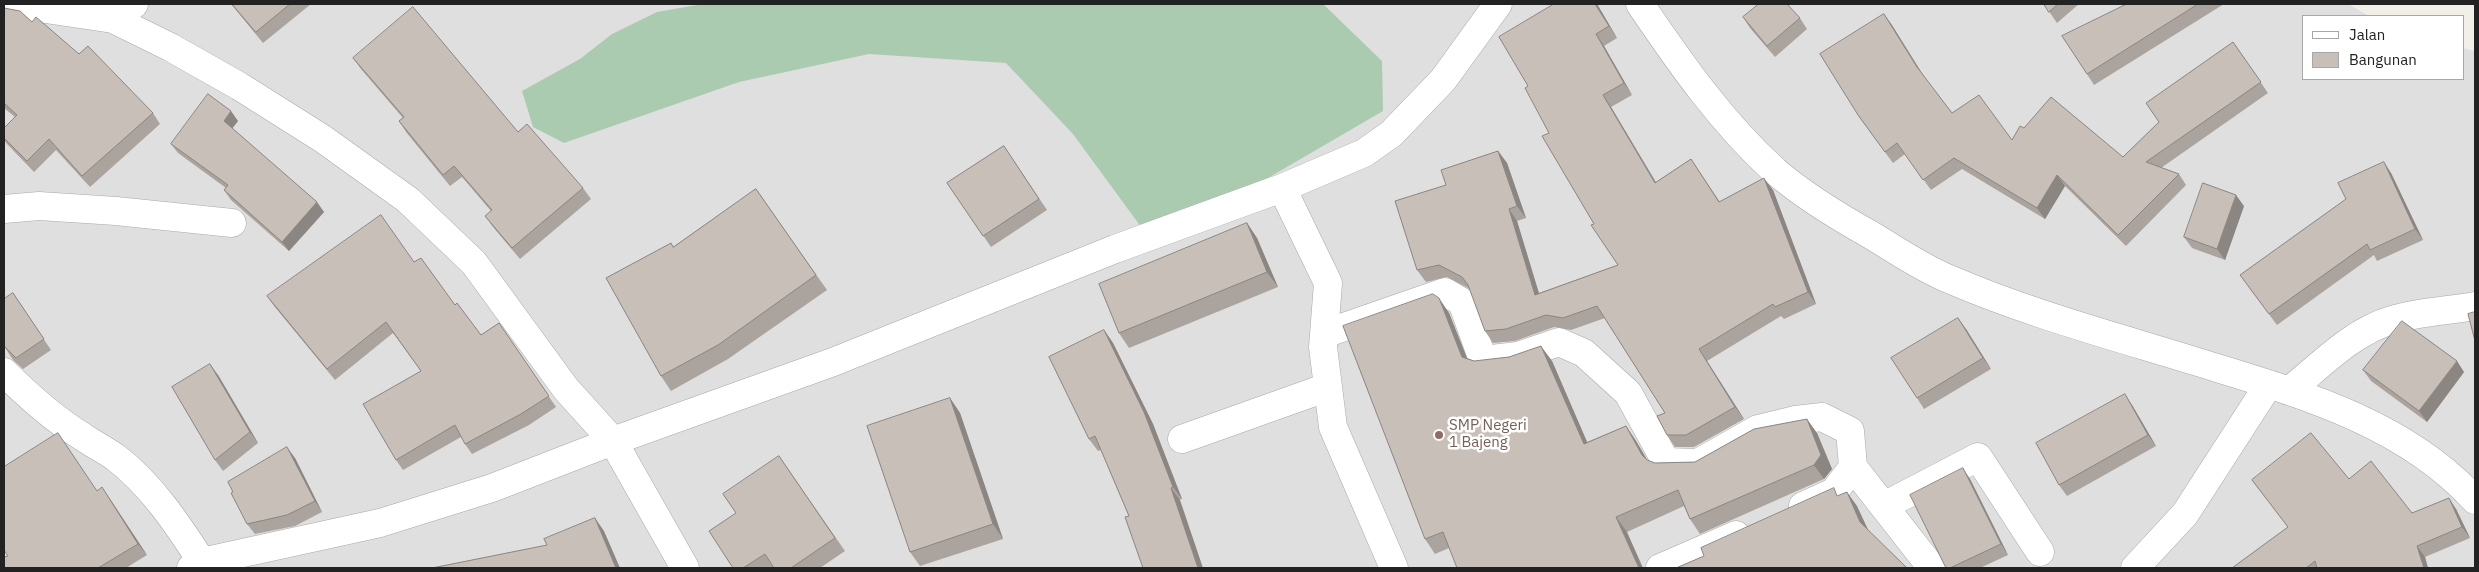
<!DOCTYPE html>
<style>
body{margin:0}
#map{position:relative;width:2479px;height:572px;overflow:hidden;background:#f2efe9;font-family:"IBM Plex Sans",sans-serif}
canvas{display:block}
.frame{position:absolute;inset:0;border:5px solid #222;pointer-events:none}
.legend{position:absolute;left:2302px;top:15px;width:162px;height:65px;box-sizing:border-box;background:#fff;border:1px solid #a7a7a7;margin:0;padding:6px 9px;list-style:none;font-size:15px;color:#222}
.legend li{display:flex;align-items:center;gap:10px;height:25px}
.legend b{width:25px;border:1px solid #a7a7a7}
</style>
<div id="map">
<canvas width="2479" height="572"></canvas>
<div class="frame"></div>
<ul class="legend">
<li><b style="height:6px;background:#fff"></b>Jalan</li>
<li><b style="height:14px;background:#c7bfb8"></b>Bangunan</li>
</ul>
</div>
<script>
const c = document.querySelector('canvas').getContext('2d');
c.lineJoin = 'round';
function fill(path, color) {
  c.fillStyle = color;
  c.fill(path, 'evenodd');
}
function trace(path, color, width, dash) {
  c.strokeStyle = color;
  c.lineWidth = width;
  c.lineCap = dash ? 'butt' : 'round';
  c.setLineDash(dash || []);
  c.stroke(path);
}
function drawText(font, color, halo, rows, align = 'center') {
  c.font = font + ' "IBM Plex Sans",sans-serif';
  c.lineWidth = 5;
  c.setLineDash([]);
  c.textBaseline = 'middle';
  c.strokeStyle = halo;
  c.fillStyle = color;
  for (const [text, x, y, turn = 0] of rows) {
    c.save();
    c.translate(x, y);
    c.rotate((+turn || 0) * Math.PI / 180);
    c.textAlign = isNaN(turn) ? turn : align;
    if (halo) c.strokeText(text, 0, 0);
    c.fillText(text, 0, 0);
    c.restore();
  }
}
fill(new Path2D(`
 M4 4H2348L2369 16H2303V79H2463V48L2475 51V568H4Z`), '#e0dfdf');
fill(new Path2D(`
 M703 4H1323L1382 61 1383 111 1237 196 1144 231 1073 134 1006 63 869 54 739 82 564 143 533 127 522 91 580 59 612 34 657 12Z`), '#aacbaf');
const minor = new Path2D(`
 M12 4 113 19 170 47 239 86 323 139 408 200 474 263 566 389 613 441 685 568
 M1640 4C1680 63 1722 123 1775 171 1804 196 1837 216 1871 235 1896 250 1922 268 1949 279 2030 314 2117 337 2201 363 2298 393 2404 422 2475 500
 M113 19 134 4
 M1282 188 1328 283 1323 347 1333 427 1394 568
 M4 209 39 206 116 211 232 223
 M1324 334 1445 292 1462 302 1483 360 1518 356 1559 342 1584 353 1628 393 1666 462 1698 463 1758 429 1795 420 1822 417 1850 431 1853 467 1834 492 1803 506
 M4 372C28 396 54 419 83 437 93 444 105 450 115 457 151 484 178 525 202 562
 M2289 391C2321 365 2352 332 2392 320 2418 312 2448 311 2475 306
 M1182 439 1328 387
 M1853 467 1932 568
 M1884 506 1978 457 2040 552
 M191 568 202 562 380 523 492 488 613 441 833 362 1115 249 1282 188 1364 153 1391 134 1443 80 1498 4
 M1660 568 1736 535
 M2135 568 2185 514 2269 384`);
trace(minor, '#a9a9a9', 29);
trace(minor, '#fff', 28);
fill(new Path2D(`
 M231 4H311L263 43Z
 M1597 4 1617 38 1604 46 1632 95 1611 107 1656 182 1691 159 1720 202 1773 190 1816 304 1784 319 1781 316 1707 361 1744 419 1694 447H1675L1667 435 1665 413 1605 318 1571 330 1554 327 1515 341 1493 343 1485 331 1470 289 1447 277 1426 282 1417 270 1446 185 1498 151 1507 163 1526 218 1517 221 1539 293 1618 265 1594 224 1549 133 1528 86Z
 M2044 4H2079L2057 23Z
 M2127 4H2224L2094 85 2087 74Z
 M4 8 32 22 79 54 153 113 160 124 90 187 56 150 34 172 7 144 4 140V128L15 117 4 108Z
 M1884 14 1921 73 1952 113 2012 140 2024 128 2123 157 2159 122 2233 42 2268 93 2161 168 2179 174 2186 185 2126 246 2065 186 2045 219 1962 169 1931 190 1905 154 1893 163 1858 115Z
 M1743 17 1800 18 1807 29 1775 57 1750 28Z
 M353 58 518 132 583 188 591 199 520 259 493 227 485 216 491 211 462 177 450 186 406 132 399 121 403 118 361 69Z
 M238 121 232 128 324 212 289 251 231 200 224 190 226 188 178 153 171 144Z
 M1004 146 1047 210 991 247 947 183Z
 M2391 173 2423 240 2377 261 2374 255 2277 325 2248 286Z
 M756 189 827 290 728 359 671 391 661 376 671 243 673 247Z
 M2244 206 2225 260 2192 248 2184 237Z
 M1247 223 1257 238 1278 287 1129 348 1119 333Z
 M414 262 455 305 481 335 499 323 556 407 529 425 472 454 465 444 461 437 403 470 396 460 421 371 393 333 335 380 274 306 267 296Z
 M13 293 51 350 23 369 13 360 4 346Z
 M1449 313 1467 358 1474 361H1552L1587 442 1626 426 1636 441 1647 460 1655 463 1695 462 1817 433 1832 469 1824 479 1700 534 1690 519 1684 506 1627 532 1449 548 1435 554 1425 539Z
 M1966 329 1991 369 1924 409 1917 398Z
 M1104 330 1113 343 1153 424 1182 499 1129 516 1101 450 1098 451 1089 439Z
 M2363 370 2464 372 2427 422 2371 381Z
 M218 375 258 443 223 471 215 460Z
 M950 398 960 413 1003 539 920 566 910 552Z
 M2132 405 2156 446 2067 496 2059 485Z
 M779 456 845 551 820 568H733L736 513Z
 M295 458 322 512 295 526 255 534 247 524Z
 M1970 479 2008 555 1980 568H1946Z
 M2349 479 2412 513 2456 509 2470 538 2425 557 2428 568H2232L2288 527 2252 480Z
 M97 491 110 499 147 555 126 568H4L8 556Z`), '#aba49e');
fill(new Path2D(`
 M1595 4H1597L1617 38 1609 26Z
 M1884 14 1892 25 1925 78 1917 67Z
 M1596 34 1604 46 1632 95 1624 83Z
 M1603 95 1611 107 1663 195 1655 183Z
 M231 111 238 121 231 130 224 121Z
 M1498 151 1507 163 1526 218 1517 206Z
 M2384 162 2391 173 2423 240 2415 229Z
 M2057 175 2065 186 2045 219 2037 208Z
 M1764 178 1773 190 1816 304 1808 292Z
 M2236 195 2244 206 2225 260 2217 249Z
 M317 202 324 212 289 251 282 242Z
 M1509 209 1517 221 1543 307 1535 295Z
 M1247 223 1257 238 1278 287 1267 272Z
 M1439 298 1449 313 1472 371 1462 357Z
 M1958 318 1966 329 1991 369 1983 358Z
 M1104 330 1113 343 1153 424 1182 499 1173 487Z
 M1541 346 1552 361 1594 458 1584 444Z
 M1699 349 1707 361 1744 419 1735 407Z
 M2457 361 2464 372 2427 422 2419 411Z
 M210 364 218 375 258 443 250 432Z
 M2125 394 2132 405 2156 446 2148 435Z
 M950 398 960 413 1003 539 993 524Z
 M1807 419 1817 433 1832 469 1824 479 1814 465Z
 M1626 426 1636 441 1653 470 1642 455Z
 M287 447 295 458 322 512 315 501Z
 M1963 468 1970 479 2008 555 2001 544Z
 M102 487 110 499 147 555 138 544Z
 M1171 488 1180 500 1203 568H1198Z
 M1847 492 1857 506 1871 536 1860 522Z
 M2449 498 2456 509 2470 538 2462 527Z
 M1616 517 1627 532 1643 568H1639Z
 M595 518 604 531 620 568H616Z
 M2417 546 2425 557 2428 568H2424Z`), '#8b8681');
const building = new Path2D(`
 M232 4H290L256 32Z
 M1554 4H1595L1609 26 1596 34 1624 83 1603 95 1655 183 1691 159 1719 202 1764 178 1808 292 1775 307 1773 304 1699 349 1735 407 1686 435H1667L1657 416 1665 413 1597 306 1563 318 1546 315 1506 329 1485 331 1468 285 1462 277 1439 265 1417 270 1395 201 1446 185 1441 170 1498 151 1517 206 1509 209 1535 295 1618 265 1591 225 1594 224 1542 136 1549 133 1525 88 1528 86 1499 37Z
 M1759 4H1787L1800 18 1767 46 1743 17Z
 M2044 4H2058L2049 12Z
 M2127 4H2198L2087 74 2062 36Z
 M413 7 518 132 527 124 583 188 512 248 485 216 492 210 454 166 443 175 399 121 404 117 353 58Z
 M4 8 20 11 32 22 36 17 79 54 88 46 153 113 82 176 49 139 27 161 4 138V128L17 115 4 103Z
 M1884 14 1917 67 1952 113 1979 95 2012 140 2020 126 2024 128 2051 97 2123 157 2159 122 2146 103 2233 42 2261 82 2146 162 2179 174 2118 235 2057 175 2037 208 1954 158 1923 180 1897 143 1885 152 1858 115 1820 54Z
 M208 94 231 111 224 121 317 202 282 242 224 190 228 185 171 144Z
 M1004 146 1039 199 983 236 947 183Z
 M2384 162 2415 229 2370 250 2367 244 2269 314 2240 275 2346 199 2338 183Z
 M2203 183 2236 195 2217 249 2184 237Z
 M756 189 816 275 718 345 661 376 606 278 671 243 673 247Z
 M381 215 414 262 421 258 455 305 457 303 481 335 499 323 549 396 521 414 465 444 455 425 396 460 363 404 421 371 386 322 327 369 267 296Z
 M1247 223 1267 272 1119 333 1099 284Z
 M13 293 44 339 16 358 4 346V299Z
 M1433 294 1439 298 1462 357 1474 361 1509 357 1541 346 1584 444 1626 426 1642 455 1647 460 1655 463 1695 462 1754 429 1807 419 1821 455 1814 465 1690 519 1678 490 1616 517 1639 568H1457L1443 532 1425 539 1343 326Z
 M2475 312V341L2468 314Z
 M1958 318 1983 358 1917 398 1891 358Z
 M2402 321 2457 361 2419 411 2363 370Z
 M1104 330 1144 412 1173 487 1171 488 1198 568H1143L1125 517 1129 516 1095 436 1089 439 1049 357Z
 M210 364 250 432 215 460 172 387Z
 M2125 394 2148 435 2059 485 2036 443Z
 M950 398 993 524 910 552 867 426Z
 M58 433 97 491 102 487 138 544 98 568H4V557L8 556 4 550V467Z
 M2311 433 2349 479 2371 461 2412 513 2449 498 2462 527 2417 546 2424 568H2317L2315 561 2306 568H2232L2288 527 2252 480Z
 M287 447 315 501 287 515 247 524 231 493 233 492 228 482Z
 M779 456 835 538 791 568H774L765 554 743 568H733L709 531 736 513 723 494Z
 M1963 468 2001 544 1950 568H1946L1910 495Z
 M1834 488 1837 496 1847 492 1860 522 1907 568H1676L1704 556 1701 548Z
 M595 518 616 568H432L547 545 544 539Z`);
fill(building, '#c7bfb8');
trace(building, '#8b8681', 1);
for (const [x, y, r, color] of [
 [1439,435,5,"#8d6e63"]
]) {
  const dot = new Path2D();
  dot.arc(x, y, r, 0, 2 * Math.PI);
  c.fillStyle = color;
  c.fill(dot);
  trace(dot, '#fff', 2);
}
drawText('15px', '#785e54', '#fff', [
 ["SMP Negeri",1449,426],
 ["1 Bajeng",1449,443]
], 'left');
</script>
